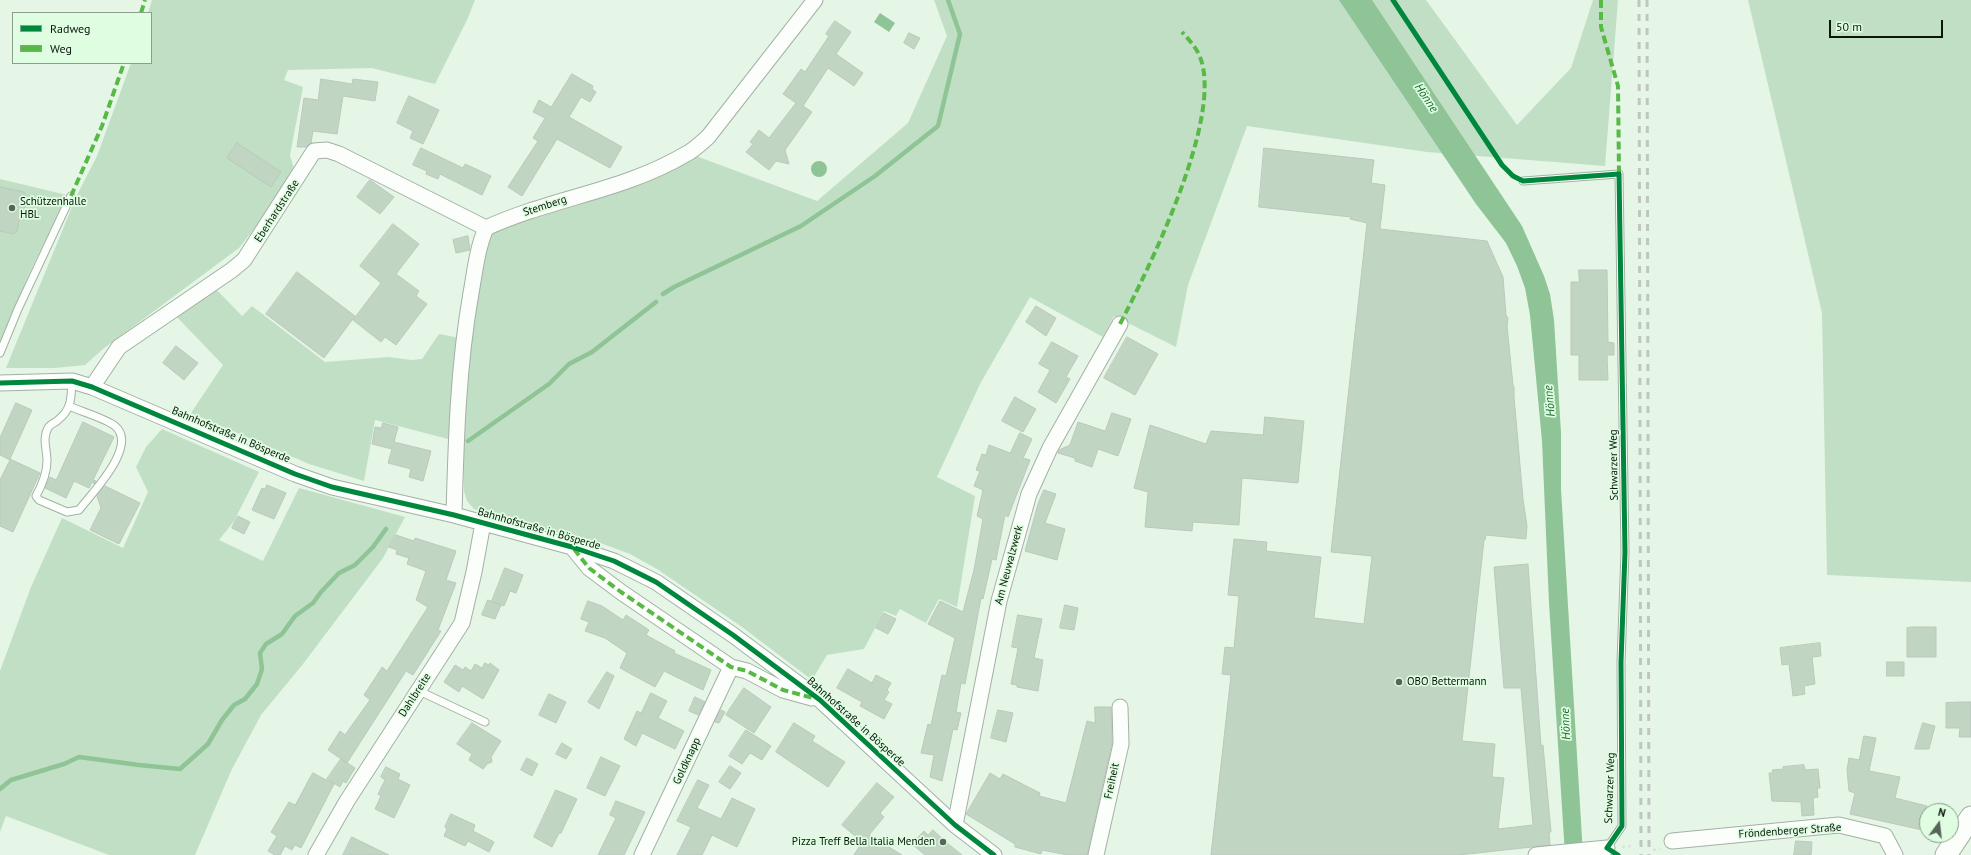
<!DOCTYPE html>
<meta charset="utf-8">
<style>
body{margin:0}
#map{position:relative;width:1971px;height:855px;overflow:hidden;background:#e5f6e7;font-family:"PT Sans",sans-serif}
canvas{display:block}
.legend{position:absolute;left:12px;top:12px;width:140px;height:52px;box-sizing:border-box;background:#defde1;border:1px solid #8aa08c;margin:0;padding:5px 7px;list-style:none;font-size:12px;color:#0b150c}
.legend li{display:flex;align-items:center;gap:8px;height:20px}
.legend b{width:20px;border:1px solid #8aa08c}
.north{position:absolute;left:1919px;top:803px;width:40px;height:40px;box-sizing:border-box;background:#defde1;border:1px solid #8aa08c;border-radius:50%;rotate:15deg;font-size:11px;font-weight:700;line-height:16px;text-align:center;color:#0b150c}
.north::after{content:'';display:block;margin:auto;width:14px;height:18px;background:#576459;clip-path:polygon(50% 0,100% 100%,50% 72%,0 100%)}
.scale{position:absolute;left:1829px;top:20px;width:114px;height:18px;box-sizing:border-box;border:2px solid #0b150c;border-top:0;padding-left:5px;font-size:12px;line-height:14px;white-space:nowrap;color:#0b150c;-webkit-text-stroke:3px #defde1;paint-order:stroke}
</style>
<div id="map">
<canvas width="1971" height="855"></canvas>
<ul class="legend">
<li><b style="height:5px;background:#00873e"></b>Radweg</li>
<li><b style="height:5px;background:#58b947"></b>Weg</li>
</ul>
<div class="north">N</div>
<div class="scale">50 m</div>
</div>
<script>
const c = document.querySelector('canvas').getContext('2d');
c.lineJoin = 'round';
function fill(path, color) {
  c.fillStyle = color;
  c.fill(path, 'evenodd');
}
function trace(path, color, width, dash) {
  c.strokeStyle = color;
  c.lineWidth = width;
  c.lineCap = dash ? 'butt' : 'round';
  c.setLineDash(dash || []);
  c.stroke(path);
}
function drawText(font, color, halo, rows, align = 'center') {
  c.font = font + ' "PT Sans",sans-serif';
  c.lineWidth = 3.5;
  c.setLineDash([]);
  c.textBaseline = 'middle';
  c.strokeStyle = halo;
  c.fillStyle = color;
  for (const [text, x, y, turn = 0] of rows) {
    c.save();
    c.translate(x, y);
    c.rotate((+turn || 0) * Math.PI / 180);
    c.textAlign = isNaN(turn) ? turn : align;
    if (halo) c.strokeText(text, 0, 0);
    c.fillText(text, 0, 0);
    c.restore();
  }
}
fill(new Path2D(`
 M152 0H475L467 20 435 84 372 68 288 70 284 80 303 87 290 155 294 169 265 215 239 248 103 349 85 365 55 368H6L76 197 97 156 131 63H151V13H148Z
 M934 0H1426L1517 125 1571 68 1593 0H1618L1605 166 1427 152 1247 126 1188 285 1176 347 1114 316 1103 337 1030 297 980 384 937 477 975 496 957 607 939 599 926 623 900 609 896 616 884 611 864 649 827 655 812 680 742 627 657 569 630 554 603 544 495 516 474 509 467 501 464 491 462 407 483 250 489 238 496 230 696 156 817 201 908 123 947 36Z
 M1748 0H1971V582L1827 575 1822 313Z
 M0 179 67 195 29 274 0 342Z
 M214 287 242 316 252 306 325 362 388 357 411 360 422 359 439 334 460 338 448 439 375 420 364 481 309 464 191 413 223 365 175 315Z
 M162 429 259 472 234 521 219 540 263 561 299 488 405 517 383 558 303 664 261 715 231 771 195 855H109L6 816 0 832V671L31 587 62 518 123 548 148 492 136 467 146 447Z`), '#c1dfc4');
fill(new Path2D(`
 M1339 0H1372L1522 226 1544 276 1550 294 1554 320 1561 433V489L1583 855H1565L1549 603 1542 441 1530 315 1525 288 1517 266 1506 243 1476 204Z
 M880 13 895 23 889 32 874 22Z
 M811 169a8 8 0 1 1 16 0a8 8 0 1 1-16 0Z`), '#8fc496');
trace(new Path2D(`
 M663 294 674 287 801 226 875 176 938 126 960 34 948 0
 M468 441 549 384 569 364 592 352 656 302
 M0 789 11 780 64 764 79 757 139 765 180 769 208 744 222 720 234 705 245 699 257 684 262 669 260 653 266 644 282 634 295 616 313 603 321 592 339 573 355 565 373 547 386 529`), '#8fc496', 4.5);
const building = new Path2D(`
 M835 21 851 32 836 54 863 73 854 86 828 68 803 106 812 112 785 150 789 164 776 161 769 170 746 152 753 144 750 142 759 130 769 138 796 103 783 94 801 69 805 72 829 36 826 34Z
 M909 33 920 38 914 49 904 43Z
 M572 74 593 86 592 89 596 92 590 102 581 97 569 117 622 147 610 168 557 139 522 196 508 187 538 141 533 138 545 118 533 112 539 100 551 107Z
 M321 79 352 84 353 79 378 82 375 101 343 96 337 134 313 131 311 143 306 147H297L304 98 318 100Z
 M409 96 439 110 423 144 410 138 413 131 397 123Z
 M237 143 281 172 271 187 227 158Z
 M421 148 463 168 465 164 491 176 482 195 440 174 438 179 426 174 427 171 413 165Z
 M1264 148 1374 160 1371 183 1385 185 1380 229 1487 241 1503 277 1506 315 1508 318 1507 326 1513 385 1514 387V397L1523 499 1527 526 1526 539 1486 535 1485 540H1484L1462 741 1495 744 1492 777 1504 778 1498 829 1533 825 1521 688H1504L1494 567 1528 564 1541 746 1543 745 1551 832H1549L1550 845 1459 855H1211L1231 675 1222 674 1225 647 1234 648 1239 596 1228 595 1234 539 1267 542 1266 551 1321 557 1314 618 1364 624 1372 556 1331 552 1367 223 1350 219 1351 217 1259 207Z
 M370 180 394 197 380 214 357 197Z
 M0 187 24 192 27 197 22 219 19 220 17 231 13 234 0 231Z
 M393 224 419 244 396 274 419 291 416 296 427 304 396 345 385 337 381 342 353 320 381 283 360 266Z
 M468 236 470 250 456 253 453 240Z
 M1579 270H1607L1608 342 1614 343V355H1607L1608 380H1579V355H1571V282H1579Z
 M297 272 355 316 324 358 266 314Z
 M1036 306 1056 318 1046 336 1026 322Z
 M1127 337 1158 354 1135 395 1104 378Z
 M1052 342 1078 356 1066 377 1070 379 1056 403 1038 392 1050 370 1039 364Z
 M176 346 198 363 184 380 163 363Z
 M1015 397 1036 409 1023 432 1002 421Z
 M16 403 32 410 10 459 40 473 13 532 0 526V480L10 460 0 455V438Z
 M1112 413 1131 419 1118 456 1098 449 1092 467 1075 461V458L1058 453 1059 450 1070 445 1078 422 1105 431Z
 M1265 417 1304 421 1298 483 1242 478 1239 525 1193 522 1192 531 1145 527 1148 492 1134 488 1150 425 1206 444 1211 431 1263 435Z
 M83 422 114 437 93 480 96 481 94 484 93 481 89 488 74 481 66 498 45 488 50 477 56 480Z
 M383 423 398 427 394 442 431 451 423 481 409 477 411 469 388 463 392 449 372 444 375 427 381 428Z
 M1020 433 1032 439 1023 458 1030 460 1008 517 1005 515 996 560 992 559 983 599 981 598 965 684 961 683 956 712 961 713 957 730 953 729 942 781 930 777 934 755 921 753 928 724 931 725 942 675 946 676 955 638 928 624 940 601 963 612 974 570 983 519 977 516 983 490 974 486 980 471 976 470 982 454 986 455 989 445 1010 453Z
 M267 485 286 493 274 519 252 510 262 488 265 489Z
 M105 486 140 503 119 544 90 530 101 508 97 496Z
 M1044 490 1056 494 1045 523 1065 529 1057 560 1025 551 1038 504Z
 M238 516 250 522 244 534 232 528Z
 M396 535 414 541 415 538 456 551 446 580 456 583 438 630 441 631 413 675 406 671 347 763 328 750 340 731 345 735 370 700 364 695 381 669 382 667 387 671 428 607 416 600 426 571 407 564 409 558 396 554 397 550 389 547Z
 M505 568 523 575 516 593 510 591 504 606 492 601Z
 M488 600 501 605 495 619 482 615Z
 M588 601 602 606 623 620 626 615 649 630 646 635 675 651 674 653 711 670 703 690 664 671 655 687 620 668 627 653 605 638 585 631 589 622 581 619Z
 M1065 605 1078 608 1074 630 1060 628Z
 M884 613 896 619 888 634 876 628Z
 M1018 615 1042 619 1034 658 1043 660 1038 691 1017 687V685L1011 684 1018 648 1012 647Z
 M1912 627H1936V657H1907V628Z
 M1820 643 1821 656 1812 657 1815 684 1804 686 1805 694 1793 696 1789 664 1782 665 1780 648Z
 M1887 662H1904V676H1887Z
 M485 663 489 665 490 663 499 670 483 699 462 686 459 692 444 682 455 665 463 670 465 667 471 671 475 664 482 668Z
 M848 669 872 683 876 675 891 683 887 690 889 692 884 700 892 704 884 719 860 706 862 702 837 688Z
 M607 672 614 676 599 709 588 702Z
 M744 688 771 707 754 733 726 715Z
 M651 693 667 701 658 718 684 731 675 749 642 733 636 746 624 739 637 711 641 713Z
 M549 694 566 702 556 723 539 715Z
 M695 697 705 702 698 715 689 711Z
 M1961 702H1971V737H1959L1960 728H1946V703Z
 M1095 707H1111L1112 743 1087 855H1068L1042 850 1041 854 1015 847V844L966 814 990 773 1000 779 1003 774 1040 793 1039 796 1066 803 1087 721 1095 723Z
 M721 710 725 712 719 723 715 722Z
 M998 710 1013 713 1006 742 991 738Z
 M472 723 501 741 491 757 492 762 487 764 483 769 469 760 472 754 457 744Z
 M794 723 815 736 812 741 845 762 828 787 776 752Z
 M1923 723 1935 726 1929 749H1915Z
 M746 730 771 746 762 760 750 753 742 764 729 756Z
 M1864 736 1876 738 1869 771 1900 777 1895 798 1927 806V831L1850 814 1855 793 1849 791 1847 770 1849 758 1859 760Z
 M562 743 572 749 566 759 556 754Z
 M601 757 620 766 605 796 587 788Z
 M527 758 538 764 532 776 521 770Z
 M341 759 355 768 346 783 343 781 340 787 327 779Z
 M1804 765 1805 770 1818 769 1820 788H1817L1818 797 1813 798 1814 815 1802 816 1801 802 1772 801 1769 773H1773L1772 770 1784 769 1783 767Z
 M730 766 741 773 730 789 719 782Z
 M386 767 400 774 398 779 410 785 394 818 375 809 381 796 378 794 385 780 381 777Z
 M313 773 334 784 301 848 295 845 292 850 285 846 280 855H275L268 851 277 836 271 832 289 802 295 805Z
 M698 780 709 785 697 808 721 819 732 798 755 809 737 847 712 835 702 855H677L691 827 677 821Z
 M877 783 894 797 880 813 884 817 869 835 902 855H854L862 842 842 825Z
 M556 790 577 799 561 833H559L552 847 534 837Z
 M616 801 645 812 624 855H598L616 818 610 815Z
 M451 814 475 825 473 831 494 842 489 852 468 841 465 846 444 836 447 829 445 827Z
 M933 830 947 843 962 855H925L912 844 924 831 928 835Z
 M352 837 362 842 389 855H343Z
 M1796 841 1812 842 1811 855H1794Z`);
fill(building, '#c0d6c3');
trace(building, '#bbc8bc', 1);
const lane = new Path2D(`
 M1523 181 1619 174 1625 552 1621 662 1622 826 1607 848
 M0 353 18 309 71 196
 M69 406C80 411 107 419 115 426 139 446 91 494 79 510L67 512 39 500 36 496C42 485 47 474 47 461 47 449 42 439 48 428 50 424 55 423 58 420 72 409 71 398 72 381
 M417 690 485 722`);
const street = new Path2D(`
 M0 383 72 381 92 387 295 474 332 487 454 515 572 547 614 561 656 582 733 635 820 700 955 825 994 855
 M92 387 119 347 232 270 244 260 314 151 327 150 339 154 486 228
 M454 515C456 440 458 367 471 293 475 271 477 249 486 228 551 198 624 191 686 154 694 150 701 143 708 137L815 0
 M572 547 589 568 621 592 731 667 747 671 783 690 812 698
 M955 825 999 601 1029 494 1050 448 1120 324
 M1672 841 1839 825 1885 836 1895 855
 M316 855 347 801 462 623 474 572 483 523
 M642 855 731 667
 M1096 855 1121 744 1120 707
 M1536 855 1607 848`);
const secondary = new Path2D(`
 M1946 855 1971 817`);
trace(lane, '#a4b0a5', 9);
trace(street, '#a4b0a5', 17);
trace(secondary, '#a4b0a5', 23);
trace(new Path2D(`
 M1622 847 1631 846
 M1653 850 1660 849`), '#dce2dd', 2.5, [3, 3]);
trace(lane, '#fbfefb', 7);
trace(street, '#fbfefb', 15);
trace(secondary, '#fbfefb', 21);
trace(new Path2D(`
 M1639 0 1641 855
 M1647 0 1649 855`), '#c0c5c1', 3, [7, 7]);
trace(new Path2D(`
 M1601 0V27L1618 86 1619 174
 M141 13 145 0
 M71 196 102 126 124 63
 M1120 324C1149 268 1224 117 1200 57 1196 47 1189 40 1182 32
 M574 549 589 568 621 592 731 667 747 671 783 690 813 698`), '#58b947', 4, [8, 4]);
trace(new Path2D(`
 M1393 0 1502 165 1513 176 1523 181 1619 174 1625 552 1621 662 1622 826 1607 848 1618 855
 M0 383 72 381 92 387 295 474 332 487 454 515 572 547 614 561 656 582 733 635 820 700 955 825 994 855`), '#00873e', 5);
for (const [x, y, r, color] of [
 [12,208,4,"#576459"],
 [1399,682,4,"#576459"],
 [943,842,4,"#576459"]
]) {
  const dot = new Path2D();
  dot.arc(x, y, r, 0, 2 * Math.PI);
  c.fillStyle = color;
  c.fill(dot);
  trace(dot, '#defde1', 1.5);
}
drawText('11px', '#0b150c', '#defde1', [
 ["Schützenhalle",20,202],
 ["HBL",20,215],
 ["OBO Bettermann",1407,682],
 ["Pizza Treff Bella Italia Menden",935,842,"right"]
], 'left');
drawText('11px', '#0b150c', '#defde1', [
 ["Stemberg",545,206,-18],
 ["Eberhardstraße",277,211,-57],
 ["Bahnhofstraße in Bösperde",231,435,23],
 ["Schwarzer Weg",1614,465,-91],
 ["Bahnhofstraße in Bösperde",539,529,16],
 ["Am Neuwalzwerk",1009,565,-75],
 ["Dahlbreite",415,695,-57],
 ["Bahnhofstraße in Bösperde",856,722,42],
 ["Goldknapp",687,761,-65],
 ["Freiheit",1112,781,-78],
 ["Schwarzer Weg",1610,788,-88],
 ["Fröndenberger Straße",1790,831,-4]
]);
drawText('italic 12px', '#1f6730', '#defde1', [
 ["Hönne",1426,98,56],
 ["Hönne",1550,401,-95],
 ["Hönne",1566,724,-93]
]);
</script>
